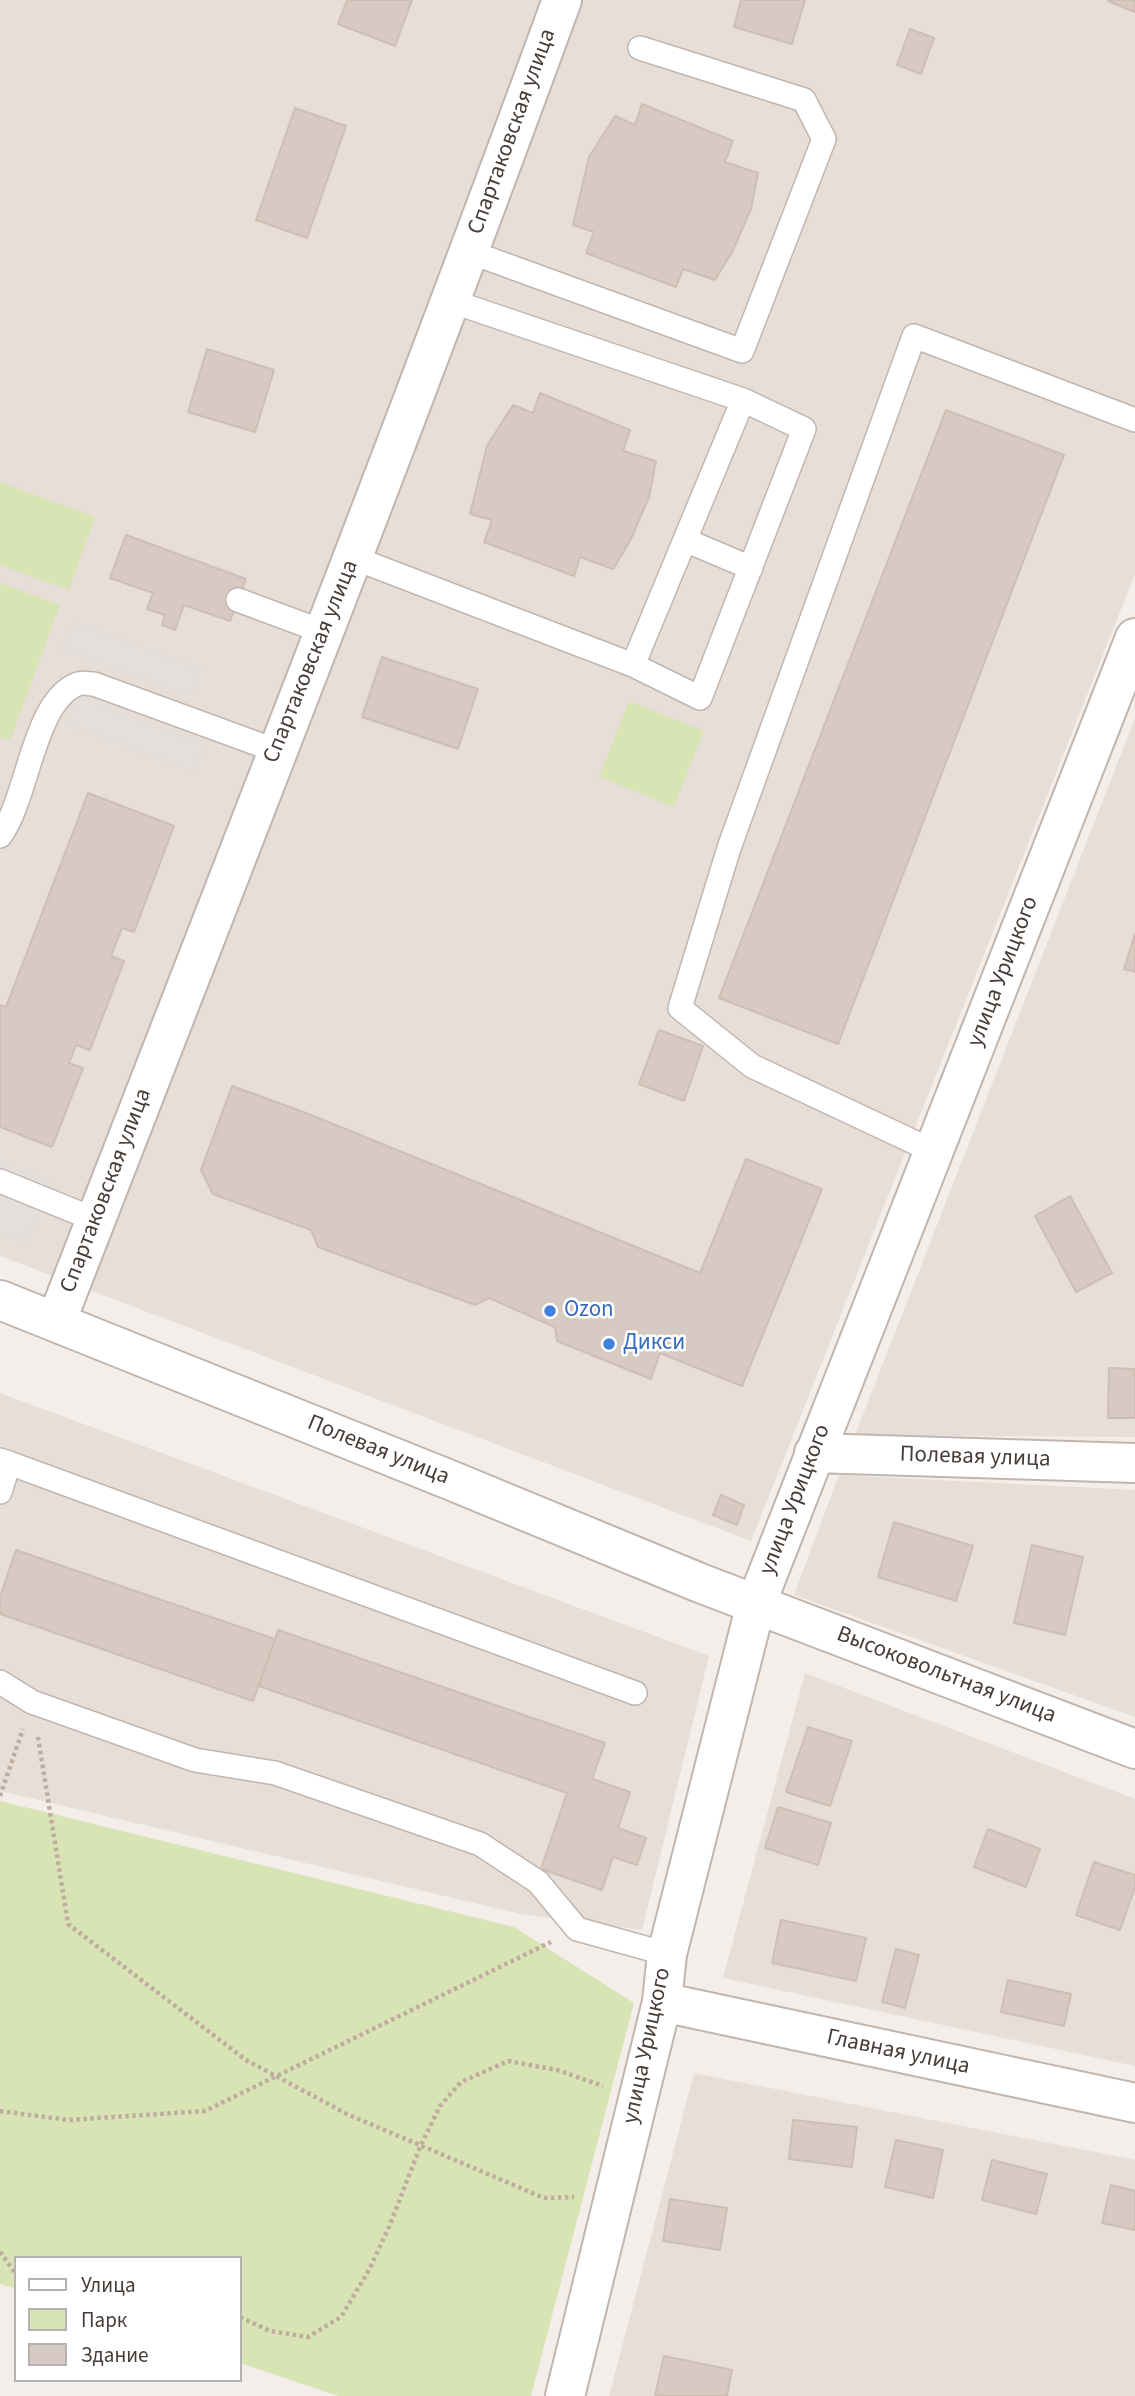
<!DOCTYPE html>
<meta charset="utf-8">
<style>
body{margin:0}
#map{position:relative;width:1135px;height:2396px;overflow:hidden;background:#f3eee9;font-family:"Source Sans 3",sans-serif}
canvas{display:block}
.legend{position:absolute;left:14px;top:2256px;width:228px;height:126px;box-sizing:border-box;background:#fff;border:2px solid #b5b1af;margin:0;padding:9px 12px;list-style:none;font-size:21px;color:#463d38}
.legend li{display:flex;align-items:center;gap:14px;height:35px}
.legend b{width:35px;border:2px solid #b5b1af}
</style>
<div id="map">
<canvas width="1135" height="2396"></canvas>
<ul class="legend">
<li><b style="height:9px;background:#fff"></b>Улица</li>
<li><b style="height:19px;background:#d9e4b5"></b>Парк</li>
<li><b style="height:19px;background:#d7cac2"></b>Здание</li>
</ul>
</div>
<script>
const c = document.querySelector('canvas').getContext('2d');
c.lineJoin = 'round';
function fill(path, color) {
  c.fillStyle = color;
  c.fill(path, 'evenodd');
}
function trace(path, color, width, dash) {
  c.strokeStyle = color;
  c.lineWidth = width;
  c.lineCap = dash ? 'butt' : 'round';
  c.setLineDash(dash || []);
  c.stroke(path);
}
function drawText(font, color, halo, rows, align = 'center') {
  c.font = font + ' "Source Sans 3",sans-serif';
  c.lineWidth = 5;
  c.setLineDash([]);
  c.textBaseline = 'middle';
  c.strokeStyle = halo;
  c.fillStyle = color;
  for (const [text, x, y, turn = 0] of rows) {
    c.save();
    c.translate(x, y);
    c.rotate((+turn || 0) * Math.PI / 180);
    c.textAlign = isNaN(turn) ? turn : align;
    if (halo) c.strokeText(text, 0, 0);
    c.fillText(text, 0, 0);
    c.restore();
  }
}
fill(new Path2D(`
 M0 0H1135V574L751 1541 0 1256Z
 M1135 718V1437L855 1435Z
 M0 1393 709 1656 642 1930 521 1914 0 1791Z
 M839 1475 1135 1490V1717L794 1595Z
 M805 1673 1135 1799V2066L723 1978Z
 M694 2073 1135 2160V2396H609Z`), '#e6ded7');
fill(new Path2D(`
 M0 482 95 517 69 590 0 565Z
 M0 583 60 605 10 741 0 737Z
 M629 701 704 731 674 807 599 777Z
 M0 1801 514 1927 634 2003 531 2396H338L240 2363V2258H16V2289L0 2284Z`), '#d9e4b5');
fill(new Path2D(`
 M73 622 201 669 191 696 63 649Z
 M77 697 204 744 195 771 66 724Z
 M0 1162 51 1182 26 1244 0 1233Z`), '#e2dfdd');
const building = new Path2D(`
 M347 0H412L395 46 338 24Z
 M741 0H805L792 44 734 27Z
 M1109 0H1135V12L1108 1Z
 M910 29 934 38 921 74 897 65Z
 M642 104 733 141 725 162 758 173 751 209 732 252 715 280 683 269 676 287 586 253 594 232 573 225 589 157 615 116 635 125Z
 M295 108 346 126 307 238 256 220Z
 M207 349 274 370 255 432 188 412Z
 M540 393 630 430 623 451 656 461 649 497 630 541 613 569 580 557 574 576 484 542 492 520 470 514 487 446 513 405 533 413Z
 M946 410 1064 455 838 1044 719 998Z
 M126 535 246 579 230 621 184 605 175 630 162 625 165 615 147 609 153 593 110 578Z
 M382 657 478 689 458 749 362 717Z
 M88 793 174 826 134 932 122 928 111 956 124 961 90 1050 76 1045 69 1063 83 1068 52 1147 0 1127V1005L6 1007Z
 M1135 934V972L1124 969Z
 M659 1030 703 1046 684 1101 639 1084Z
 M232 1086 301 1111 700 1273 746 1159 822 1189 742 1386 660 1353 651 1379 557 1341 555 1327 489 1298 475 1305 318 1247 311 1230 213 1194 201 1170Z
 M1070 1196 1112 1273 1076 1292 1035 1216Z
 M1109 1368 1135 1369V1418H1108Z
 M721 1495 744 1505 737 1525 713 1515Z
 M894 1522 973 1546 956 1601 878 1577Z
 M1032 1545 1083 1557 1065 1635 1014 1623Z
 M16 1550 275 1639 253 1701 0 1614V1597Z
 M278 1630 605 1743 592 1779 630 1792 618 1828 646 1838 637 1865 613 1857 602 1890 541 1869 567 1793 259 1686Z
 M808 1727 852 1741 830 1806 786 1792Z
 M778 1807 831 1823 818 1865 765 1848Z
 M988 1829 1040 1849 1026 1887 974 1867Z
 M1094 1862 1135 1875V1887L1120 1930 1076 1915Z
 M781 1920 866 1938 856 1981 772 1963Z
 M896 1949 919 1955 905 2008 882 2002Z
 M1008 1980 1071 1994 1064 2026 1001 2012Z
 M793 2120 857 2127 852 2167 789 2159Z
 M896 2140 943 2150 933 2198 885 2187Z
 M992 2160 1047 2174 1036 2214 982 2200Z
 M1111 2185 1135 2191V2230L1102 2223Z
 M670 2199 727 2208 720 2250 663 2241Z
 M664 2356 732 2370 727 2396H655Z`);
fill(building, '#d7cac2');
trace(building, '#cebeb3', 2);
const service = new Path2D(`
 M470 252 742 351 824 139 804 100 640 48
 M685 540 751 568
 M354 558 633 665 743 400 451 301
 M238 600 324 632
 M633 665 700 698 804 429 743 400
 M0 836C28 800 33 700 78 684 83 682 89 684 94 684L277 751
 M933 1151 752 1066 680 1008 729 848 914 336 1135 420
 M0 1181 96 1220
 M0 1460 9 1463 0 1492
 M9 1463 635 1693
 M0 1682 32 1702 195 1760 275 1773 480 1844 538 1882 577 1929 667 1954`);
const minor = new Path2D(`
 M0 1300 450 1480 700 1583 1135 1749
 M56 1322C227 882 400 443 562 0
 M814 1453 1135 1463
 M662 2002 1135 2103
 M565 2396 662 2002 667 1954 756 1604 1135 638`);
trace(service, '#c1b6af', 26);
trace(minor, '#c1b6af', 42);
trace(new Path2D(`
 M38 1737 68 1924 246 2060 347 2114 544 2198 574 2197
 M0 1796 23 1729
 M0 2111 68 2120 205 2111 551 1942
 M0 2252 16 2274
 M240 2317 270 2331 308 2337 341 2317 369 2270 389 2227 421 2145 440 2106 461 2082 508 2061 557 2070 603 2086`), '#beac9e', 4.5, [3.5, 3.5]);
trace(service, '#fff', 23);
trace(minor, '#fff', 38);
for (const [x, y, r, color] of [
 [550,1311,7,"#3f7fe0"],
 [609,1344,7,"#3f7fe0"]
]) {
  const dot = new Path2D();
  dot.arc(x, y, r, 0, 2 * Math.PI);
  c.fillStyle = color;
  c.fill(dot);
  trace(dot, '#fff', 2.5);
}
drawText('23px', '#463d38', '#fff', [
 ["Спартаковская улица",513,132,-70],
 ["Спартаковская улица",312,662,-68],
 ["улица Урицкого",1004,972,-69],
 ["Спартаковская улица",107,1191,-69],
 ["Полевая улица",378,1451,22],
 ["Полевая улица",975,1458,2],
 ["улица Урицкого",796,1500,-69],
 ["Высоковольтная улица",946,1676,21],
 ["улица Урицкого",648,2046,-78],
 ["Главная улица",898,2053,12]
]);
drawText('23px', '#366cbe', '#fff', [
 ["Ozon",564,1311],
 ["Дикси",623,1344]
], 'left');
</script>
